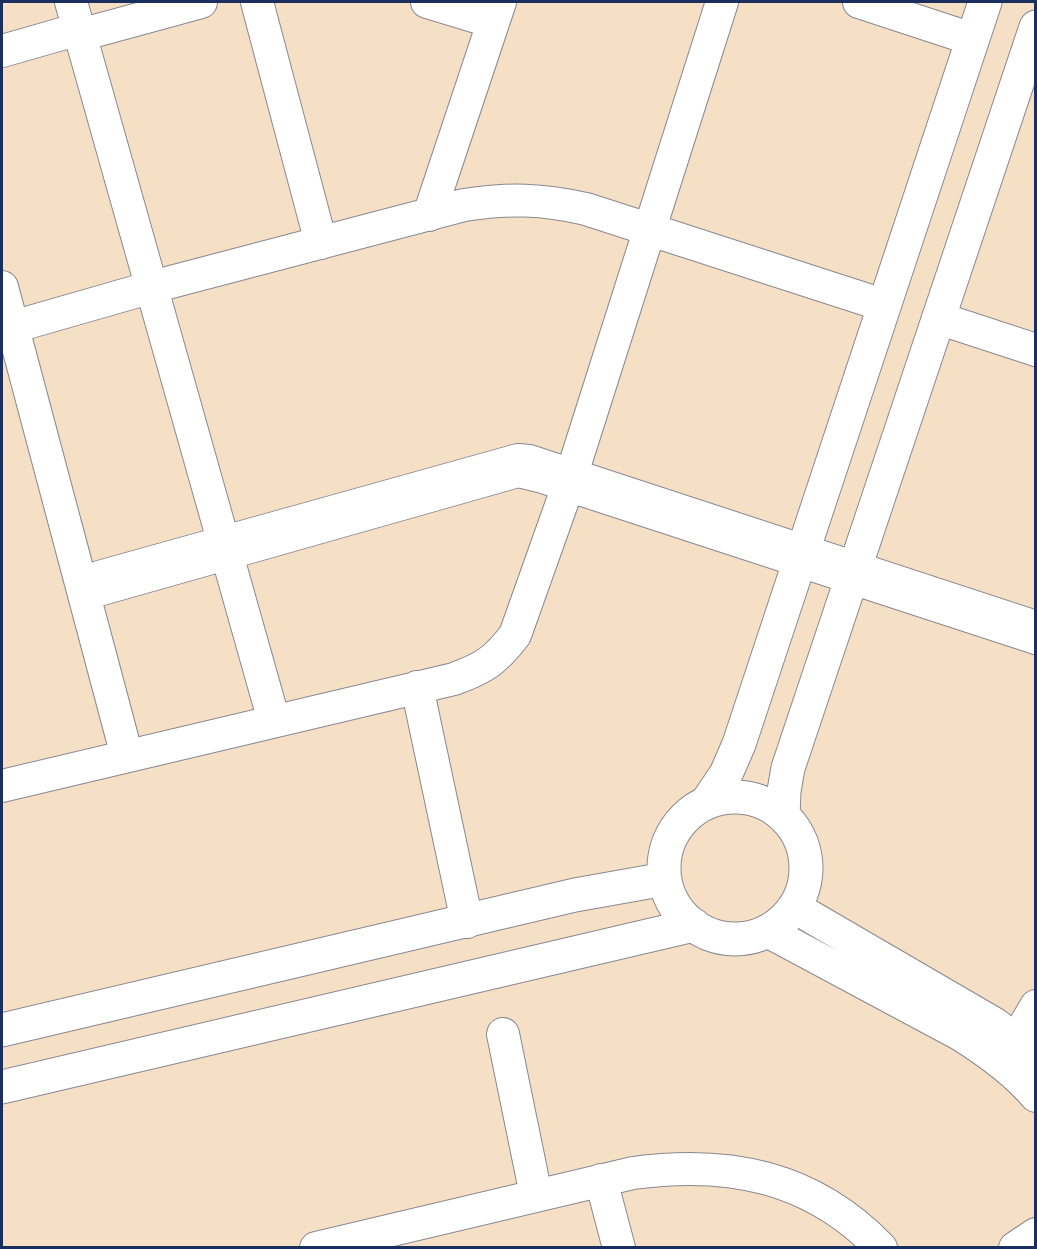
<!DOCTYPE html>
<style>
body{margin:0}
#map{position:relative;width:1037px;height:1249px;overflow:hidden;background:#f6e0c5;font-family:Alegreya,serif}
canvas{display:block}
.frame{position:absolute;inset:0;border:3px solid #1b2f5e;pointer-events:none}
</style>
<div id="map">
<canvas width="1037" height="1249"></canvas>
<div class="frame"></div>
</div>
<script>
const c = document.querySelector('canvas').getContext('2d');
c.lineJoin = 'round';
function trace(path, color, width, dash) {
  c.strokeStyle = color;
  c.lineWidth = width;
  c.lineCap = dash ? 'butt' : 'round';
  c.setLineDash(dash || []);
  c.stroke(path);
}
const minor = new Path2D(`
 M71 2 274 721
 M257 2 321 243
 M427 2 493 22
 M859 2 972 39
 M80 35 201 2
 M2 51 79 29
 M429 215 500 2
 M2 287 127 756
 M938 318 1036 350
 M2 330 152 287 464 205C508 198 543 199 586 209L883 305
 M1036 627 529 461 518 460 99 577 93 580 90 584 94 589H102L518 471 543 477 1036 638
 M417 687 467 922
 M2 786 454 679C484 668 495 661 515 635L568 486 722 2
 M794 907 995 1024 1036 1057
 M767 931 961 1035C988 1052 1015 1071 1036 1096
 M503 1034 536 1195
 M1016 1040 1036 1006
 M601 1180 619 1248
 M316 1248 633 1173C728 1160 812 1176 881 1248
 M1015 1248 1036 1234`);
const tertiary = new Path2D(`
 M664 868a71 71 0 1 1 142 0a71 71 0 1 1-142 0Z
 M707 802 726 774 739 744 985 2
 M783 816 784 791 788 768 1036 27
 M2 1030 575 895 665 879
 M2 1087 694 925`);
trace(minor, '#888892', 34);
trace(tertiary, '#888892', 35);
trace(minor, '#fff', 32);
trace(tertiary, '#fff', 33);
</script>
